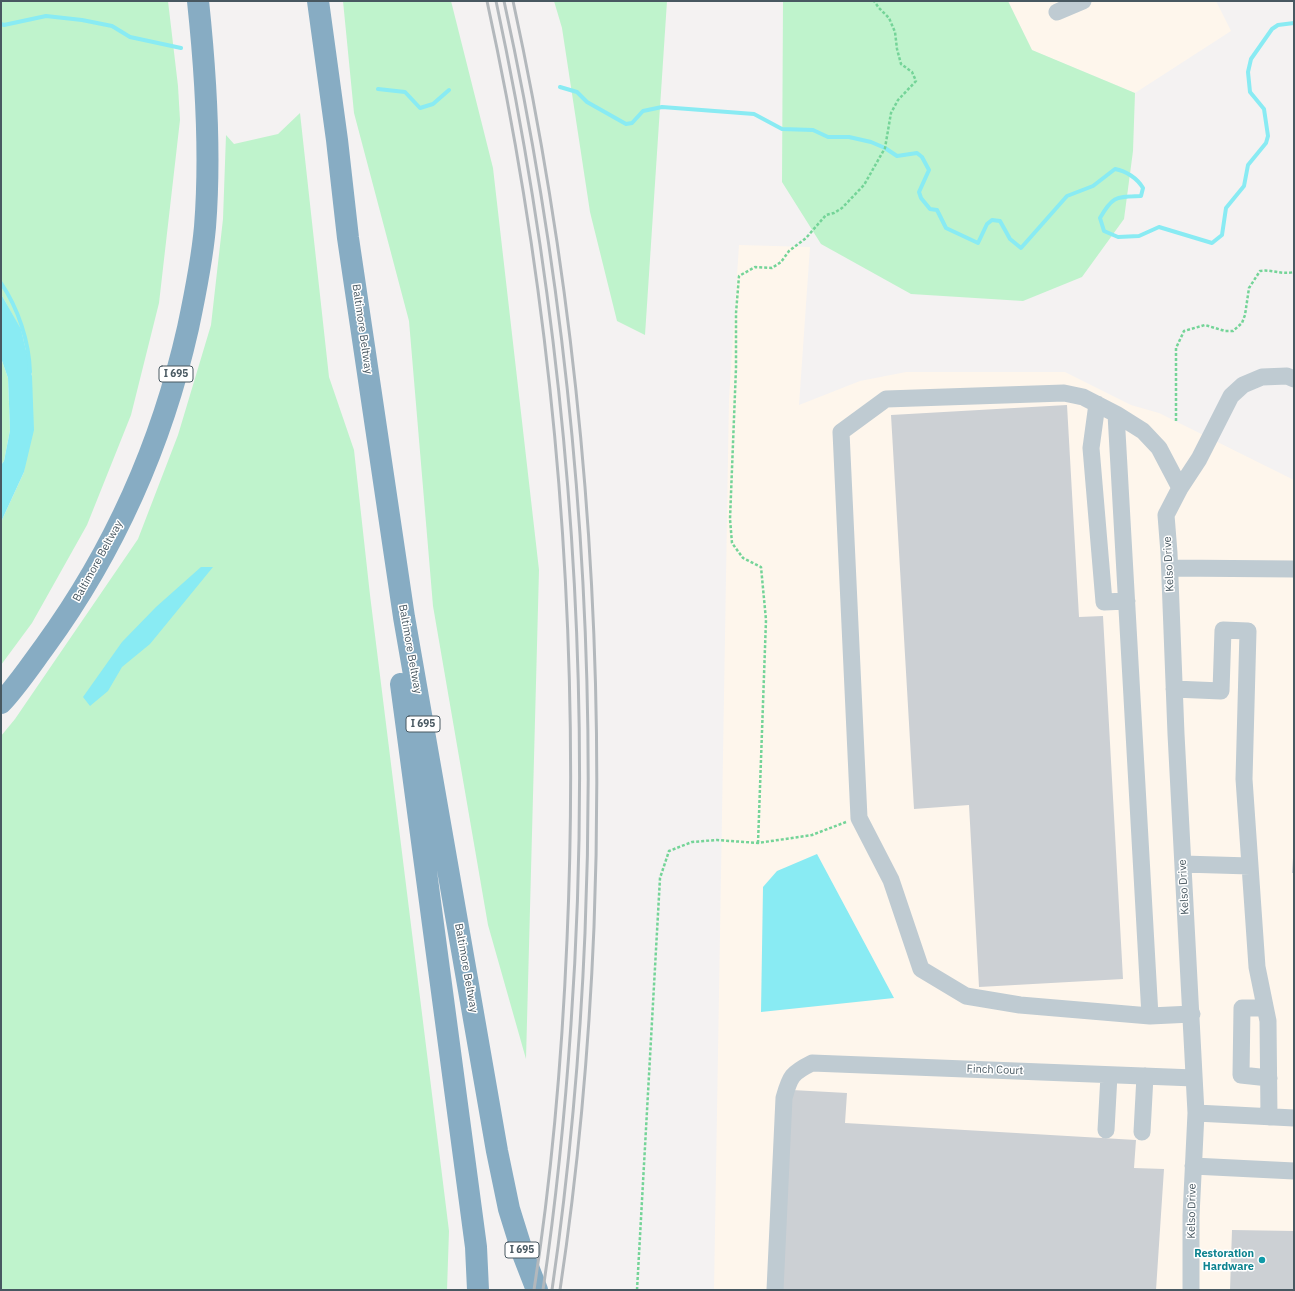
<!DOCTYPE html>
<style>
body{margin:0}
#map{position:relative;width:1295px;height:1291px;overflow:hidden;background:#f4f2f2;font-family:"IBM Plex Sans",sans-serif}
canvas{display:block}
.frame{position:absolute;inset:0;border:2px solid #485861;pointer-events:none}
</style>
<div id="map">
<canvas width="1295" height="1291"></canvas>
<div class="frame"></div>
</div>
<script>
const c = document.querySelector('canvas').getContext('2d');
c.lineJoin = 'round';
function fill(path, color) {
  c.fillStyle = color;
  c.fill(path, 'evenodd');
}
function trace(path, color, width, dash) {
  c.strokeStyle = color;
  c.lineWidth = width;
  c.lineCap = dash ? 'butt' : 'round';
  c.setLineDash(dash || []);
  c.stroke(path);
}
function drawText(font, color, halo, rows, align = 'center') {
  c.font = font + ' "IBM Plex Sans",sans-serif';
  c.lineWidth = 3;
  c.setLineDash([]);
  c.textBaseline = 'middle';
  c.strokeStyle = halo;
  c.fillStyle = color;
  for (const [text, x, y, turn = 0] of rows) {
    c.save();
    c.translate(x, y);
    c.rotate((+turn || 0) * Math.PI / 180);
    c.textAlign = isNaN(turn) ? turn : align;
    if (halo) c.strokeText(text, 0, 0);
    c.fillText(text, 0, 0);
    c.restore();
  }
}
fill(new Path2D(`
 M1008 1H1216L1231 31 1135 93 1032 50Z
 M739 245 810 247 799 405 860 381 906 372H1065L1131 405 1159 413 1294 480V1290H714L729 399Z`), '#fef6ec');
fill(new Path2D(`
 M1 1H168L178 86 180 120 159 303 131 415 87 525 32 623 1 665V522L24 472 32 376 21 330 1 294Z
 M343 1H451L493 168 539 570 526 1059 488 925 433 606 409 321 354 113Z
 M554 1H667L645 335 617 321 590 212 562 28Z
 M783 1H1008L1032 50 1135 93 1133 151 1124 219 1082 277 1023 301 911 294 821 244 782 182Z
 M300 113 329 377 354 450 370 595 449 1231 447 1290H1V736L15 719 138 539 178 435 211 325 223 219 226 135 234 144 278 134Z
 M1 358 8 378 10 430 4 461 1 465Z`), '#bff3cc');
fill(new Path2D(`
 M1 294 21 329 32 376 34 430 24 472 1 522V465L4 461 10 430 8 378 1 358Z
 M201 567H213L150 644 122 667 108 691 90 706 83 697 122 642 156 607Z
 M817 854 894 998 761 1012 763 887 777 871Z`), '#89ebf3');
trace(new Path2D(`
 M1 24 4 25 46 16 82 20 112 26 130 37 181 48
 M560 87 577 92 587 102 626 124 632 123 643 111 662 107 754 114 782 129 813 130 828 137H849L871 142 885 148 897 156 917 153 922 157 929 170 919 192 921 198 930 209 937 210 946 228 978 243 987 224 992 220 1000 221 1010 239 1021 248 1067 196 1093 186 1115 169C1126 171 1137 178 1143 188L1141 196C1117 197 1113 195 1100 218L1104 231 1118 237 1139 236 1159 227 1212 243 1222 235 1226 208 1244 186 1248 165 1266 143 1268 136 1264 109 1250 92 1248 72 1251 59 1272 29 1278 25 1294 23
 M378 89 405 92 420 108 433 104 449 90
 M1 283C18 308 29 341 30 372`), '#89ebf3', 4);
fill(new Path2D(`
 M1067 405 1079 617 1103 616 1123 979 979 987 969 805 914 809 891 415Z
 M1293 858H1294V873H1292Z
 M792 1090 847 1093 845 1123 1136 1140 1134 1168 1164 1169 1156 1290H779Z
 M1232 1230 1294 1231V1290H1230Z`), '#ccd0d4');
trace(new Path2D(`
 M1176 421V348L1184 331 1205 325 1225 331H1233L1242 323 1245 315 1249 288 1260 271C1272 269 1281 275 1294 272
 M758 843 766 620 761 567 743 558 732 543 730 519 736 368V313L739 276 755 267 772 268 781 262 789 251 806 238 826 215 834 213 842 208 864 185 885 148 891 113 898 100 916 81 912 72 901 64 897 49 895 32 889 18 879 8 874 1
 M637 1290 660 878 669 851 692 842 717 840 758 843 812 835 846 822`), '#74d498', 2.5, [3, 2]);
trace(new Path2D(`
 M1057 12 1083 1
 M1097 404 1091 448 1104 602 1127 601
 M1116 414 1150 1016
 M1180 488 1159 448 1143 431 1116 414 1083 397 1064 393 886 399 841 432 859 818 891 880 921 969 966 996 1020 1005 1150 1016 1192 1014
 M1170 568 1294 569
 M1174 689 1221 691 1223 630 1248 631 1244 779 1257 967 1268 1021 1269 1117
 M1183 864 1250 866
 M1265 1008H1242L1241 1075 1269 1078
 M1196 1113 1294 1118
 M1106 1130 1109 1075
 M1142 1132 1145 1076
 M1193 1166 1294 1171
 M775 1290 784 1098C790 1076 792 1073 812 1063L1194 1078
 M1191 1290V1216L1196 1113 1176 734 1169 553 1166 515 1180 488 1199 459 1231 396 1243 385 1262 377 1287 376 1294 379`), '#bfcbd2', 17);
trace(new Path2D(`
 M318 1 337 140 348 238 404 617 497 1151 509 1209 523 1254 537 1290
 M401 684 476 1247 478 1290
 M1 703C17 686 31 665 45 646 114 551 162 443 188 328 195 295 202 261 205 227 211 152 206 76 198 1`), '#87acc3', 22);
trace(new Path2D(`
 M487 1C554 309 581 625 567 940 562 1057 552 1174 534 1290
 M496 1C568 338 595 680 571 1024 565 1113 556 1202 543 1290
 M504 1C571 307 598 620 585 933 580 1053 569 1172 552 1290
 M513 1C579 305 606 616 594 927 589 1048 578 1170 560 1290`), '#b3b8bc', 3);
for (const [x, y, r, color] of [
 [1262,1260,4,"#0f9aa8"]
]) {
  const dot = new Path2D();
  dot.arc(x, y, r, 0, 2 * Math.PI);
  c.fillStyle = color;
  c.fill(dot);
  trace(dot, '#fff', 1.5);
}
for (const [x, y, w] of [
 [176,374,34],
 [423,724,34],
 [522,1250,34]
]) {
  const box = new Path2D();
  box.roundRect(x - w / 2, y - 8, w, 16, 3);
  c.fillStyle = '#fff';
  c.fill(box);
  trace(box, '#485861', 1);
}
drawText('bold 10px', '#485861', null, [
 ["I 695",176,374],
 ["I 695",423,724],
 ["I 695",522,1250]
]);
drawText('11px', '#485861', '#fff', [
 ["Baltimore Beltway",362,329,82],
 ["Baltimore Beltway",98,561,-61],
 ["Kelso Drive",1169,564,-93],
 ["Baltimore Beltway",410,649,80],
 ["Kelso Drive",1184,887,-93],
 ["Baltimore Beltway",466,968,80],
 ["Finch Court",995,1070,2],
 ["Kelso Drive",1192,1211,-89]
]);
drawText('bold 11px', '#0d838f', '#fff', [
 ["Restoration",1254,1254],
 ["Hardware",1254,1267]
], 'right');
</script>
